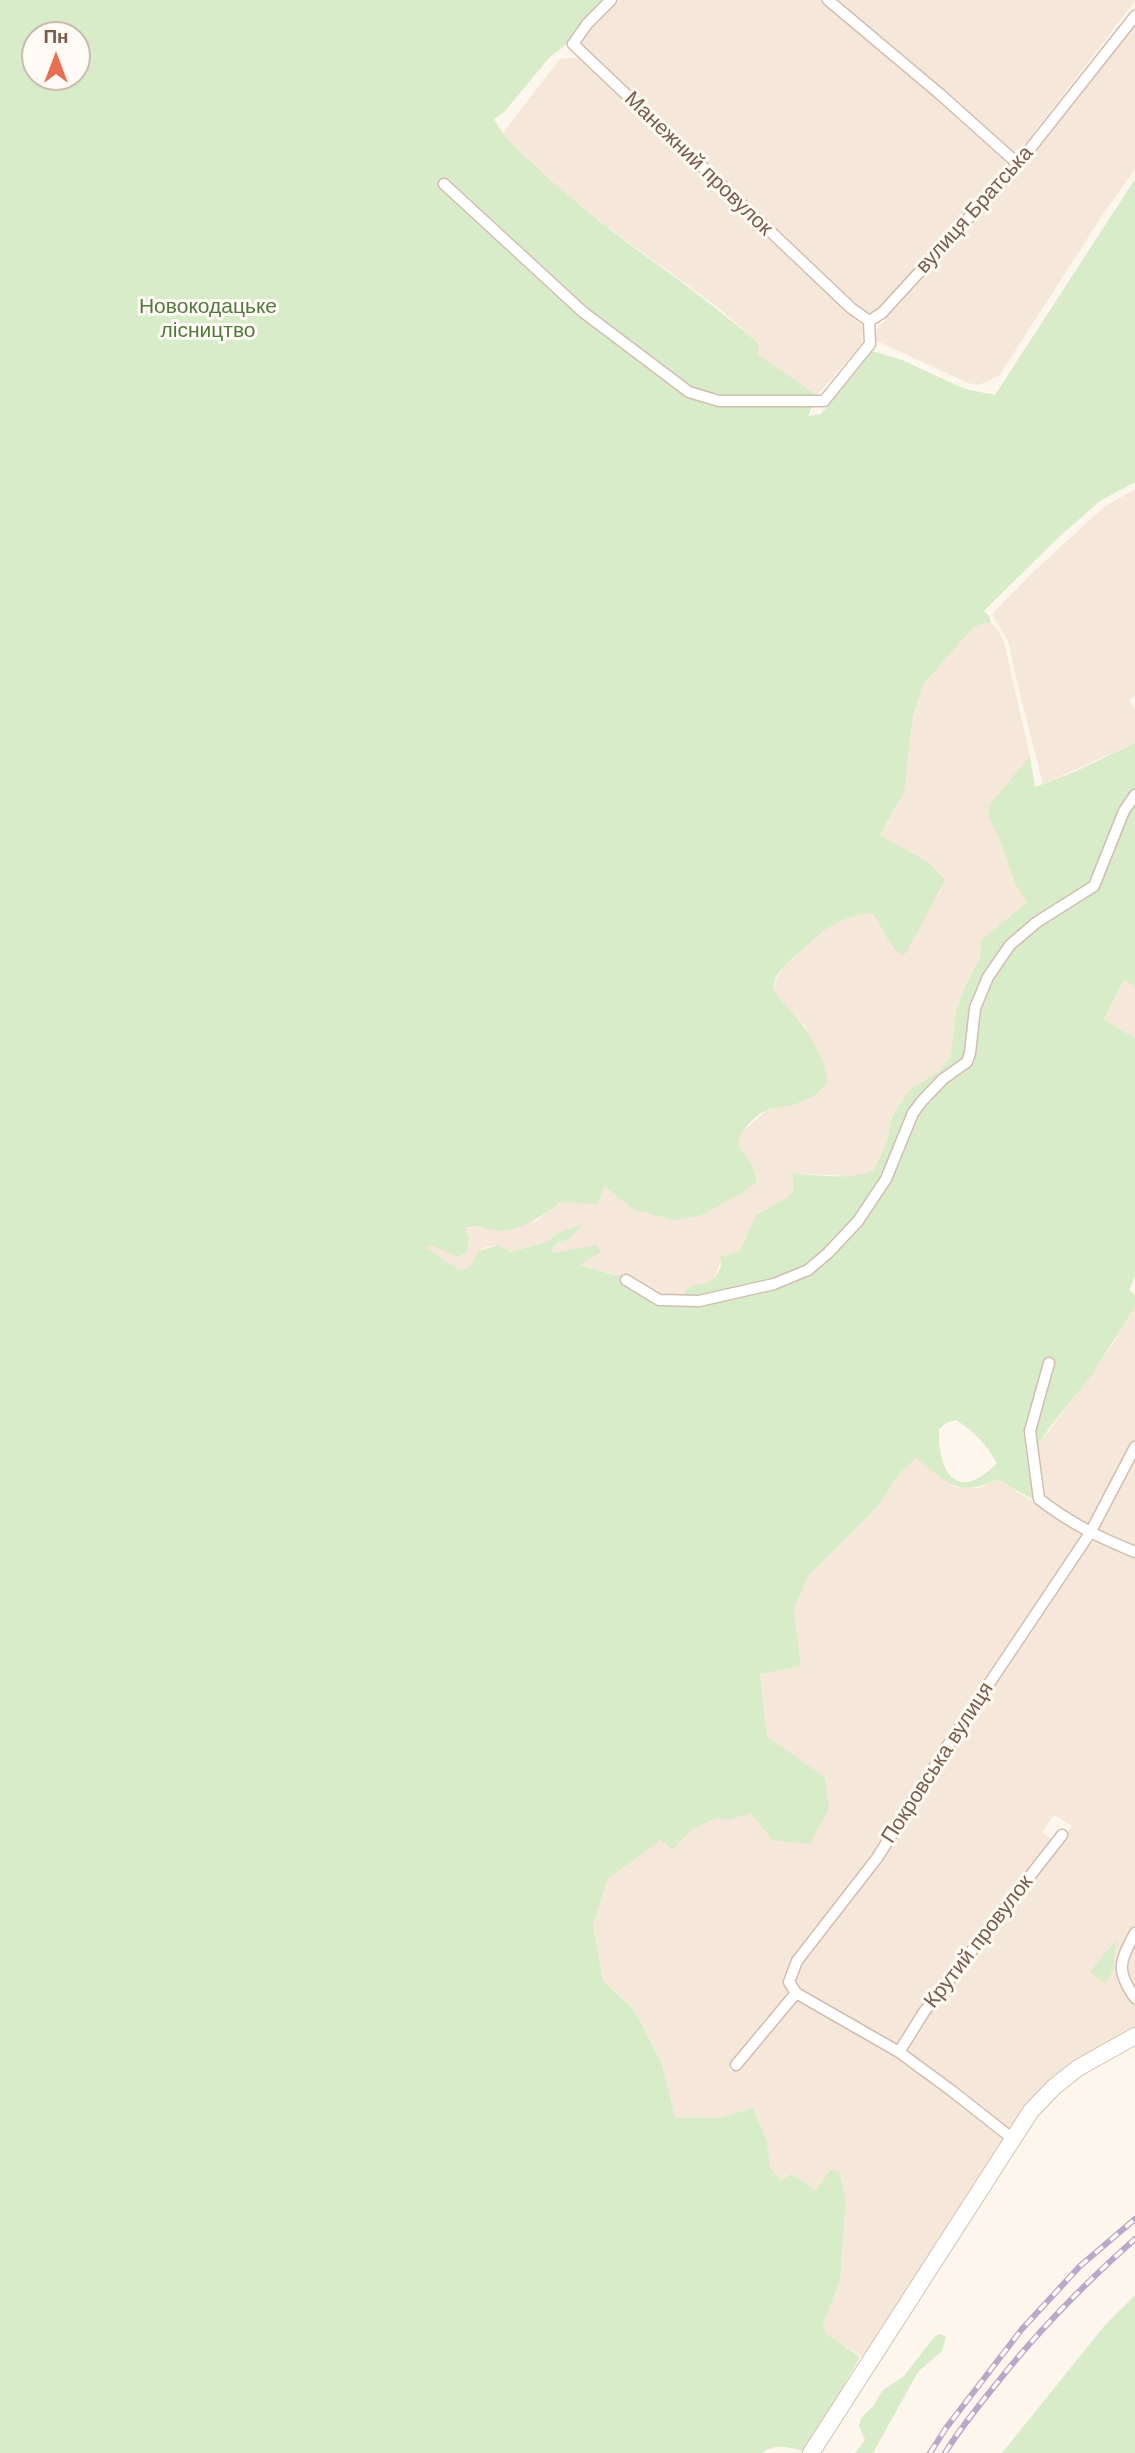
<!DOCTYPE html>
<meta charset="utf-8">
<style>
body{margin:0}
#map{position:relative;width:1135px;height:2453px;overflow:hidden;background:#fdf6ec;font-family:Helvetica,sans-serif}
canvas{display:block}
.north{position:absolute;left:21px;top:21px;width:70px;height:70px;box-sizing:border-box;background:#fffaf3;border:2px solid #cabbb1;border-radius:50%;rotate:0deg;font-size:19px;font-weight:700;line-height:28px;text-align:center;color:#7a5c4d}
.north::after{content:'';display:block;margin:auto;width:24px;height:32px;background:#e76f51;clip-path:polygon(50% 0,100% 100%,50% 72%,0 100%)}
</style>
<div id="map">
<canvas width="1135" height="2453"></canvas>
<div class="north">Пн</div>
</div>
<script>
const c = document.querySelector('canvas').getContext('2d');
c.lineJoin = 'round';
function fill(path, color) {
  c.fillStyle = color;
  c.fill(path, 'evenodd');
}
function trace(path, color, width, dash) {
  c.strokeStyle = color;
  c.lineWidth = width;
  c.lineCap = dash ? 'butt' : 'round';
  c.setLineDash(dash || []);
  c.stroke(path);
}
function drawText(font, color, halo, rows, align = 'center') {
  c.font = font + ' Helvetica,sans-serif';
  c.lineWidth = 6;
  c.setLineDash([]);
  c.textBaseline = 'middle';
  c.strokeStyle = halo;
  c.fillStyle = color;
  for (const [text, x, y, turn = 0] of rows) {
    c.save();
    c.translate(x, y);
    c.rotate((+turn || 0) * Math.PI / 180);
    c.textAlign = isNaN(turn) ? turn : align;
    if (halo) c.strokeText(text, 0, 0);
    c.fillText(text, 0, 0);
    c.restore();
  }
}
fill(new Path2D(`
 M619 0H822L939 98 1003 156 1006 164 1004 172 883 305 873 312H864L585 53 582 44 585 35Z
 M836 0H1135V1L1026 143 1012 153Z
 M1135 25V169L1100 219 999 376 979 385 968 383 875 340 877 329 1023 168Z
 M579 57 717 191 863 327 862 344 817 395 756 354 759 344 721 310 575 203 502 134 560 59Z
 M1135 489V696L1129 700 1135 710V743L1043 784 1017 683 1008 641 992 614 1033 572 1104 507Z
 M991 623 998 630 1004 642 1030 756 1008 784 991 822 998 835 1015 884 1027 902 981 940 980 958 966 984 954 1026V1046L951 1056 939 1071 909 1090 892 1117 887 1141 874 1170 864 1175 844 1176 793 1173 794 1190 788 1197 756 1215 740 1251 721 1261 714 1280 710 1283 690 1288 673 1299H668L611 1273 579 1265 596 1245 553 1253 551 1250 557 1243 569 1239 581 1225 557 1233 547 1242 508 1252 499 1245 486 1247 478 1251 475 1262 467 1269 459 1270 426 1248 430 1245 458 1256 465 1228 535 1222 561 1202 604 1186 634 1210 736 1195 745 1191 757 1176 738 1146V1141L742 1132 768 1109 807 1100V1029L775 993V983L781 969 831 924 845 918 871 913 878 919 894 950 941 890 927 861 880 837 897 806 910 746 913 717 923 685 971 630 980 624Z
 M1125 979 1135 986V1038L1104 1021Z
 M1135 1307V1443L1087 1529 1041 1497 1034 1451 1108 1351Z
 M1135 1454V1550L1098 1533 1096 1525Z
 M917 1457 954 1487 979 1488 997 1479 1086 1535 875 1857 796 1960 785 1987 793 1993 729 2069 732 2072 796 1997 899 2055 997 2130 1004 2144 865 2359 824 2333 823 2325 840 2280 846 2201 830 2170 816 2190 791 2174 781 2181 770 2167 767 2141 753 2108 720 2118 675 2119 662 2064 634 2010 603 1981 593 1925 608 1879 661 1839 673 1850 692 1829 717 1818 729 1820 751 1812 772 1840 825 1779 767 1736 760 1673 801 1666 794 1609 809 1575 877 1507 900 1473Z
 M1094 1541 1104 1542 1135 1555V1928L1119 1958 1135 2001V2032L1077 2065 1013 2130 1004 2129 907 2055V2046L925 2014 1072 1826 1054 1815 1042 1832 1054 1841 900 2045H894L795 1988 793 1977 800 1963 1086 1545Z
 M1135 1938V1992L1125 1979 1124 1959Z`), '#f5e8da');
fill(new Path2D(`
 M0 0H607L563 47 550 57 504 112 494 119C505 140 523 154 540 170 608 235 689 282 759 344L757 354 817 395 808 416 821 414 869 350 902 360 965 389 995 395 1135 179V482L1100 501 1060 536 984 611 989 616 991 623 980 624 971 630 923 685 913 717 904 792 880 836 927 861 945 880 906 953 902 955C886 945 884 925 871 913 834 919 828 927 801 951 791 960 777 969 774 984 772 993 782 1000 787 1006 807 1029 823 1052 828 1082 817 1096 804 1103 786 1106 781 1108 774 1107 769 1109 756 1114 738 1132 738 1146 745 1152 757 1172 757 1182L745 1191 702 1215 675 1220 634 1210 604 1186 598 1204 561 1202C543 1216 523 1230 499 1231 485 1231 485 1223 465 1228L469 1240 467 1252 458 1257 430 1245 427 1248 459 1270C472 1268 475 1262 478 1251L499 1245 509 1252 547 1242 557 1233 583 1224 569 1239 557 1243 551 1250 553 1253 596 1245 601 1252 580 1265 619 1276 627 1274C636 1287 660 1303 676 1298 682 1296 684 1291 689 1288 701 1281 710 1287 718 1273 721 1266 722 1264 720 1257L740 1251 756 1215 788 1197 794 1190 792 1173C818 1175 850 1181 874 1170L887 1141 892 1117 909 1090 939 1071 951 1056 956 1012 966 984 980 958 981 940 1027 902 1015 884 998 835 991 822 988 811 991 803 1030 756 1035 787 1074 772 1135 743V986L1124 980 1104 1020 1135 1038V1276L1129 1290 1135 1295V1307L1093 1373 1050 1427 1034 1451 1037 1502 997 1479C957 1499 947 1482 916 1458L900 1473 877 1507 809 1575 794 1609 801 1666 760 1674 767 1736 825 1778 829 1808 810 1844 772 1840 751 1813 729 1820 717 1818 692 1829 673 1850 661 1840 608 1879 593 1925 603 1981 634 2010 662 2064 675 2118H720L753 2108 767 2141 770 2167 781 2181 791 2174 816 2190 830 2170 839 2171 846 2201 840 2280 823 2325 825 2333 860 2357 805 2452C790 2447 775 2443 762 2453H0ZM35 35H77V77H35ZM956 1420C975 1432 985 1443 997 1463 957 1504 938 1473 939 1429L946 1423Z
 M1116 1940 1113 1971 1105 1983 1090 1972Z
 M1135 2295V2453H1002L1105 2325Z
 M941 2334 946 2337 942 2351 918 2372 873 2453H855L865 2440 859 2426 861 2418 874 2405 882 2391 904 2376 935 2336Z`), '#d8ecc9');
const street = new Path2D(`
 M611 0 587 24 573 44 851 308 869 321
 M828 0 941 95 1018 164
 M444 184 583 312 689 392 719 401H824L870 344 869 321 882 313 1018 164 1135 16
 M626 1280 659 1300 699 1301 774 1284 808 1270 828 1253 858 1221 886 1179 913 1113 922 1101 943 1079 967 1062 970 1053 975 1008 988 977 1010 945 1037 922 1094 886 1124 811 1135 795
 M1049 1363 1030 1431 1039 1499C1070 1523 1098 1537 1135 1552
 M1135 1933C1120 1962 1115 1969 1135 1998
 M796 1993 899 2052 952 2091 1013 2139
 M899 2052 924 2012 1062 1835
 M736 2065 796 1993 789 1982 797 1961 877 1858 948 1745 1090 1533 1135 1447`);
const secondary = new Path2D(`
 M811 2453 1031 2111 1054 2087 1078 2068 1135 2036`);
trace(street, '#d1beb0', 13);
trace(secondary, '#d6c0b0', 18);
trace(street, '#fff', 10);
trace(secondary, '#fff', 16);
const rail = new Path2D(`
 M930 2453 946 2428 1022 2329 1080 2266 1135 2219
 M945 2453C959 2430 976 2409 993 2388 1036 2333 1083 2285 1135 2239`);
trace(rail, '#b9a8c9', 6);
trace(rail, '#fffaf3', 3.5, [10]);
drawText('21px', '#7a5c4d', '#fffaf3', [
 ["Манежний провулок",698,164,44],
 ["вулиця Братська",975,210,-48],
 ["Покровська вулиця",938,1763,-57],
 ["Крутий провулок",979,1942,-52]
]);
drawText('21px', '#537a41', '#fffaf3', [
 ["Новокодацьке",208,307],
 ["лісництво",208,331]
]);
</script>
